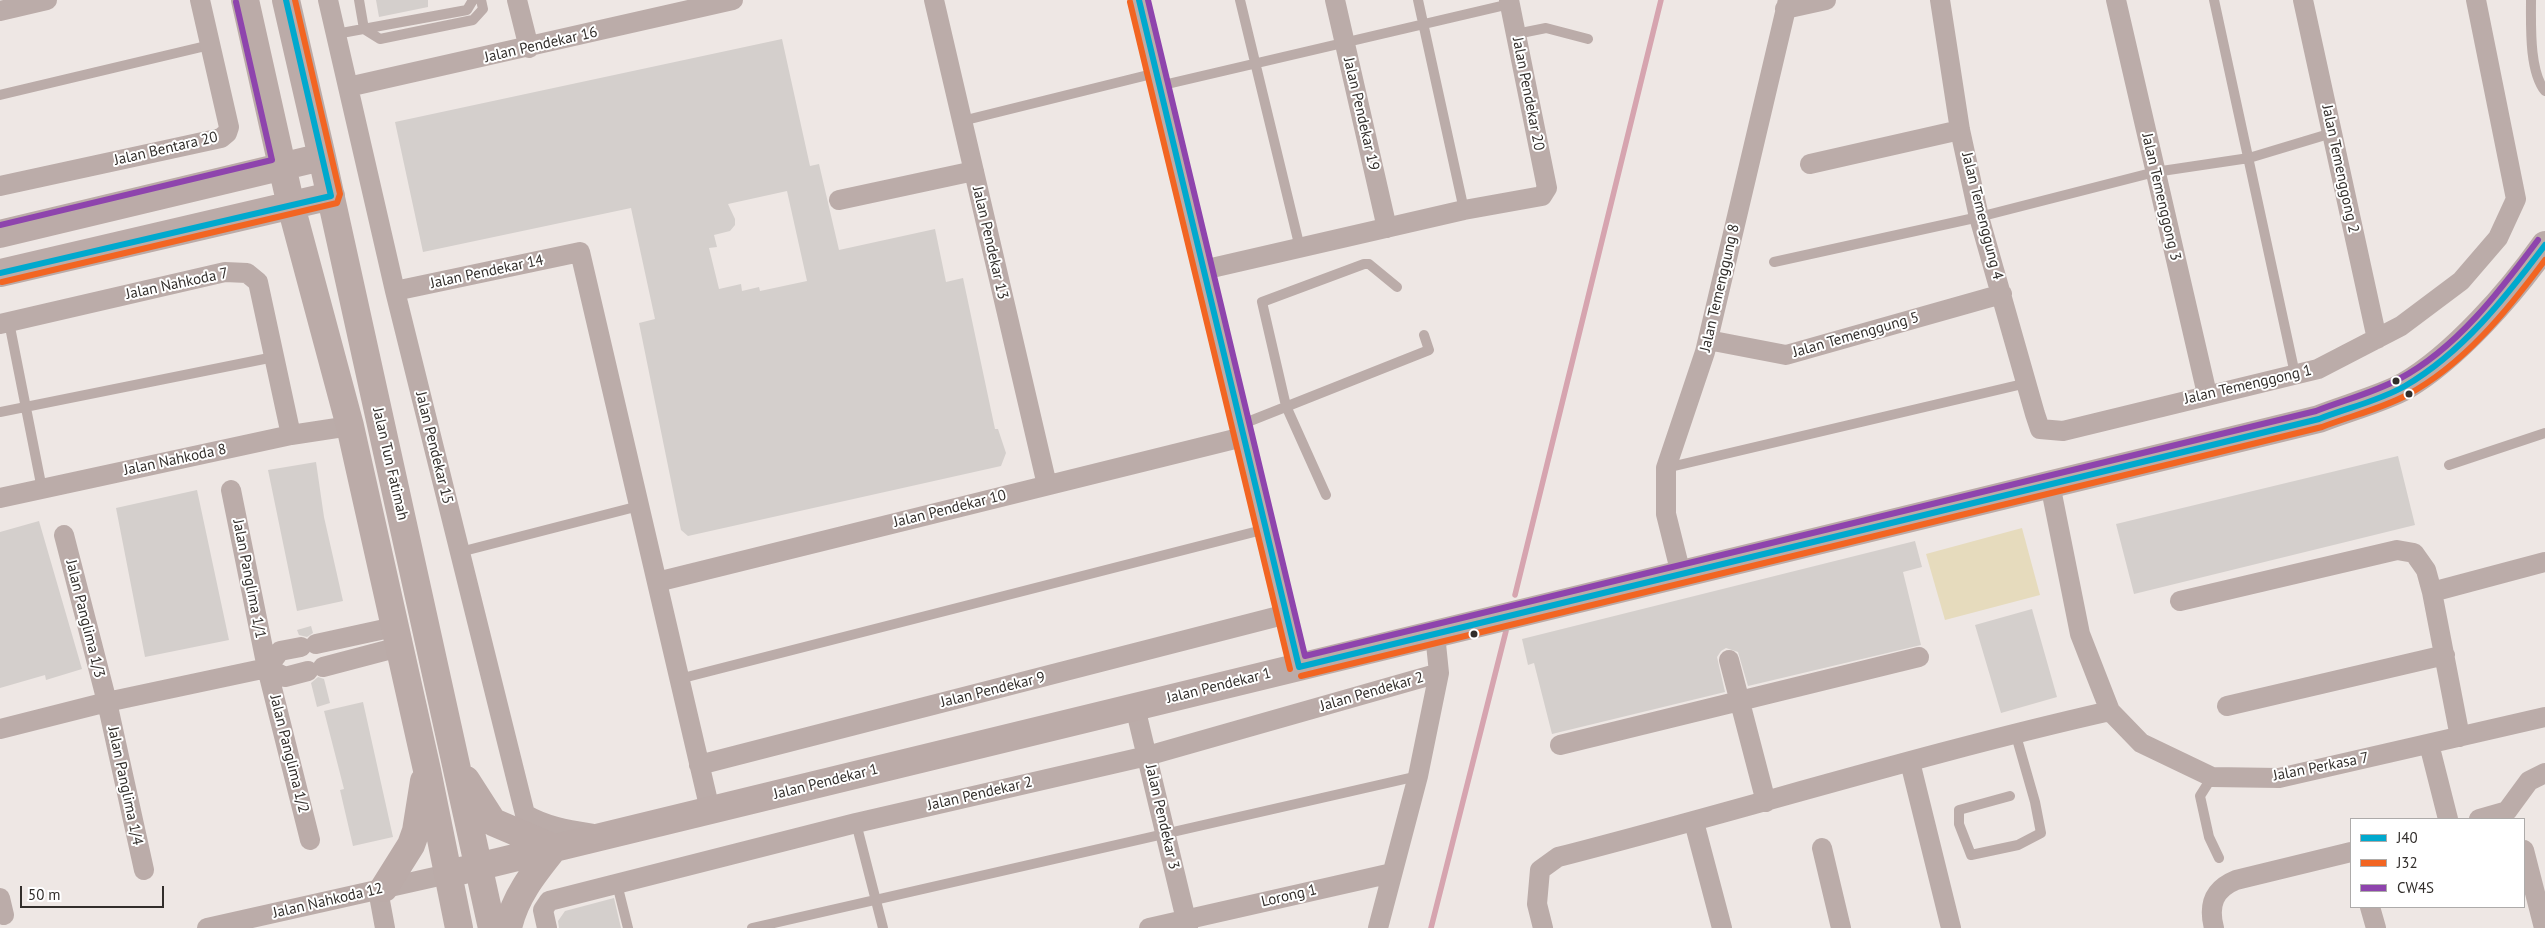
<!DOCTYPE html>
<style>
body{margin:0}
#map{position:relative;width:2545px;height:928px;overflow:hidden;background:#eee7e4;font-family:"PT Sans",sans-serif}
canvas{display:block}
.legend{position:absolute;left:2350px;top:818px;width:175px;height:90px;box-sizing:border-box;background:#fff;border:1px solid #adabaa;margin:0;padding:6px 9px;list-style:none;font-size:15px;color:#322e2b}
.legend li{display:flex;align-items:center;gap:10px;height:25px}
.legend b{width:25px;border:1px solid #adabaa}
.scale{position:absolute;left:20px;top:886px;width:144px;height:22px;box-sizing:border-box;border:2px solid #322e2b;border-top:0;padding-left:6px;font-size:15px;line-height:18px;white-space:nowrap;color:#322e2b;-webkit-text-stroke:4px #fff;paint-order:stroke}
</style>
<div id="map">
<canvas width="2545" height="928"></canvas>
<ul class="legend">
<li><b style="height:6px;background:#00a9ce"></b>J40</li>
<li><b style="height:6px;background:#f26522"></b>J32</li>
<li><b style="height:6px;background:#8e44ad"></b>CW4S</li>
</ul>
<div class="scale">50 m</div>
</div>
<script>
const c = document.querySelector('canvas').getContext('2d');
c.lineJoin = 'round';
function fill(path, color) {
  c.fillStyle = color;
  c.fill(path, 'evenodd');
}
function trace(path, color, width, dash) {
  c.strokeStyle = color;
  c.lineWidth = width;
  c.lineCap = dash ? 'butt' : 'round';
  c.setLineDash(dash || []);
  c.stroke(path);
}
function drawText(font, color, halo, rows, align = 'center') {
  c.font = font + ' "PT Sans",sans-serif';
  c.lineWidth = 4;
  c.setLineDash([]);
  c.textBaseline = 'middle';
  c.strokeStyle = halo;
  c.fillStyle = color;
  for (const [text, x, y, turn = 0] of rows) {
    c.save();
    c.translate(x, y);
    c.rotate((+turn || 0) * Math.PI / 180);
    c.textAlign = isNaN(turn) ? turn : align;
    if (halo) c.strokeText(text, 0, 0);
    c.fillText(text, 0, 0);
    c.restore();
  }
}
fill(new Path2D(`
 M2022 528 2040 595 1945 620 1926 554Z`), '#e6dbbd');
trace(new Path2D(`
 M1515 595 1661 0
 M1431 928 1506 631`), '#d6a4af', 5.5);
fill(new Path2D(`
 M376 0H428V7L379 17Z
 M782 39 810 166 819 164 839 250 935 229 946 282 963 278 995 429H998L1006 453 1001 466 688 536 681 530 639 323 655 319 631 208 423 252 395 122ZM787 191 807 281 760 291 759 287 742 291 741 284 719 289 709 248 717 247 714 235 730 231 735 225V219L728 204Z
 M2398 456 2415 525 2134 594 2116 524Z
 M316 462 324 517 343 601 297 611 268 470Z
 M197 490 229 640 145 657 116 508Z
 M39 521 82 669 46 680 45 675 0 688V532Z
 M1915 541 1922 567 1903 572 1921 645 1748 686 1738 652 1726 648 1721 651 1717 657 1725 692 1552 734 1534 663 1528 665 1522 639Z
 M2032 609 2057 697 2001 713 1975 625Z
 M311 626 313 633 307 637 299 635 297 630Z
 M318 677 324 679 330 703 317 707 311 683Z
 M363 702 393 837 353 846 340 790 344 789 324 711Z
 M614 898 621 928H559L558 921 565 911Z`), '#d4cfcc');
trace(new Path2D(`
 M359 0 364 29 380 39 473 20 483 9 481 0
 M1240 0 1300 248
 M1418 0 1464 210
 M2214 0 2295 374
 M2531 0C2531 25 2529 71 2545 91
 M336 34 467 10 473 0
 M1516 34 1546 28 1588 39
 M1159 86 1510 4
 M0 95 210 45
 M962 121 1156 73
 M1774 262 1979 217 2155 172 2249 158 2332 133
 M9 322 42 489
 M0 412 274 357
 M1240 425 1429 350 1424 335
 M2449 465 2545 433
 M1666 468 2027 383
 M1326 495 1286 406 1262 302 1364 264H1369L1397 287
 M460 552 639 506
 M679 679 1266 529
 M2212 777 2200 796 2209 837 2219 858
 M2010 796 1959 810V824L1971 855 2018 845 2041 833 2035 802 2015 732
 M856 823 883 928
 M617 884 628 928
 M752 928 1418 776`), '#bbaca9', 10);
trace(new Path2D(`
 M328 0 395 291 525 814C547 827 570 830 595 834
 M517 0 529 48
 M934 0 1047 485
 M1139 0 1299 667
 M1335 0 1387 228
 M1940 0 1960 130 1979 217 2035 414 2040 429 2063 431 2318 369 2401 326 2461 281 2498 238 2516 199 2476 0
 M2116 0 2207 394
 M2303 0 2377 339
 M1785 9 1826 0
 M0 11 47 0
 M348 87 733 0
 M1810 164 1960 130
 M0 186 221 138 227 133 229 127 200 0
 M839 200 974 171
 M1203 270 1464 210 1542 196 1547 188 1509 0
 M395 291 580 252 710 810
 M0 324 225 272 247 273 258 282 291 435
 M1708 340 1786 355 2002 294
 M2050 484 2080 634 2110 711 2141 743 2212 777 2279 778 2545 717
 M231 490 267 668 310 840
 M0 498 291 435 350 426
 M64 535 107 702 144 870
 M1681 574 1666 514V468L1705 352 1788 0
 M657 582 1243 437
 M2432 592 2545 562
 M2180 601 2397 550 2414 553 2426 570 2432 592 2460 737
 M316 644 394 627
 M1729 660 1766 802
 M323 667 399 647
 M267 668 280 651 301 647
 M2227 706 2445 655
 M1135 707 1188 928
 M0 729 107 702 267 668 285 677 308 671
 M2429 744 2448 819
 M1560 745 1919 657
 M1910 762 1951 928
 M699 765 1287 614
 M2479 819 2507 811 2529 781 2545 773
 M1694 822 1722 928
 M1822 848 1841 928
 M2524 850 2544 928
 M378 890 385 928
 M0 898 4 915
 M2370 907 2376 928
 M207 928 448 874
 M547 928 543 910 549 901 856 823 1147 756 1439 673
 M1149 928 1392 873
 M1378 928 1418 776 1439 673 1435 634
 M1543 928 1537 904 1540 870 1558 857C1742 810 1924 753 2110 711
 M2214 928C2208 905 2214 889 2236 880L2351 852`), '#bbaca9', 20);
trace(new Path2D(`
 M245 0 291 206 350 426 427 770 459 928
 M286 0 322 157 492 928
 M0 234 322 157
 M0 273 331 196
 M466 780 493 822 554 848
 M448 874 2319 419C2344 409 2384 398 2405 386 2456 356 2511 293 2545 245
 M384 888 411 845 416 831 424 781
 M508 928C515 896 534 873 554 848`), '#bbaba8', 28);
trace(new Path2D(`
 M1139 0 1299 667
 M0 273 331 196 286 0
 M1299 667 2319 419C2347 408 2379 401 2405 386 2462 353 2506 297 2545 245`), '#00a9ce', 6);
trace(new Path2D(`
 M1130 2 1290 669
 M2 282 337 203 340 194 295 0
 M1301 676 2322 427C2350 416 2381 409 2407 395 2463 365 2508 310 2545 260`), '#f26522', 6);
trace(new Path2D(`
 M1148 0 1305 656 2316 411C2344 400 2373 393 2399 379 2456 349 2500 291 2538 240
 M0 225 272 160 236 2`), '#8e44ad', 6);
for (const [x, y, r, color] of [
 [2396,381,4.5,"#322e2b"],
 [2409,394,4.5,"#322e2b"],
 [1474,634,4.5,"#322e2b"]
]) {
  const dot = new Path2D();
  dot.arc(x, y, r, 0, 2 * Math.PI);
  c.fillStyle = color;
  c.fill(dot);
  trace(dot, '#fff', 2);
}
drawText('15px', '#322e2b', '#fff', [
 ["Jalan Pendekar 16",541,45,-13],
 ["Jalan Pendekar 20",1528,94,79],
 ["Jalan Pendekar 19",1361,114,77],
 ["Jalan Bentara 20",166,149,-13],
 ["Jalan Temenggong 2",2340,169,78],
 ["Jalan Temenggong 3",2161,197,77],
 ["Jalan Temenggung 4",1982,216,76],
 ["Jalan Pendekar 13",990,243,77],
 ["Jalan Pendekar 14",487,272,-12],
 ["Jalan Nahkoda 7",177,284,-12],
 ["Jalan Temenggung 8",1720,288,-77],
 ["Jalan Temenggung 5",1856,335,-16],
 ["Jalan Temenggong 1",2248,385,-13],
 ["Jalan Pendekar 15",434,448,76],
 ["Jalan Nahkoda 8",175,460,-12],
 ["Jalan Tun Fatimah",390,464,77],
 ["Jalan Pendekar 10",950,509,-14],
 ["Jalan Panglima 1/1",249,579,79],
 ["Jalan Panglima 1/3",85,619,76],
 ["Jalan Pendekar 1",1219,686,-14],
 ["Jalan Pendekar 9",993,690,-14],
 ["Jalan Pendekar 2",1372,692,-16],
 ["Jalan Panglima 1/2",289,754,76],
 ["Jalan Perkasa 7",2321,767,-11],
 ["Jalan Pendekar 1",826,782,-14],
 ["Jalan Panglima 1/4",125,786,78],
 ["Jalan Pendekar 2",980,794,-13],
 ["Jalan Pendekar 3",1162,817,77],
 ["Lorong 1",1289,896,-13],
 ["Jalan Nahkoda 12",328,901,-13]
]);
</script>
